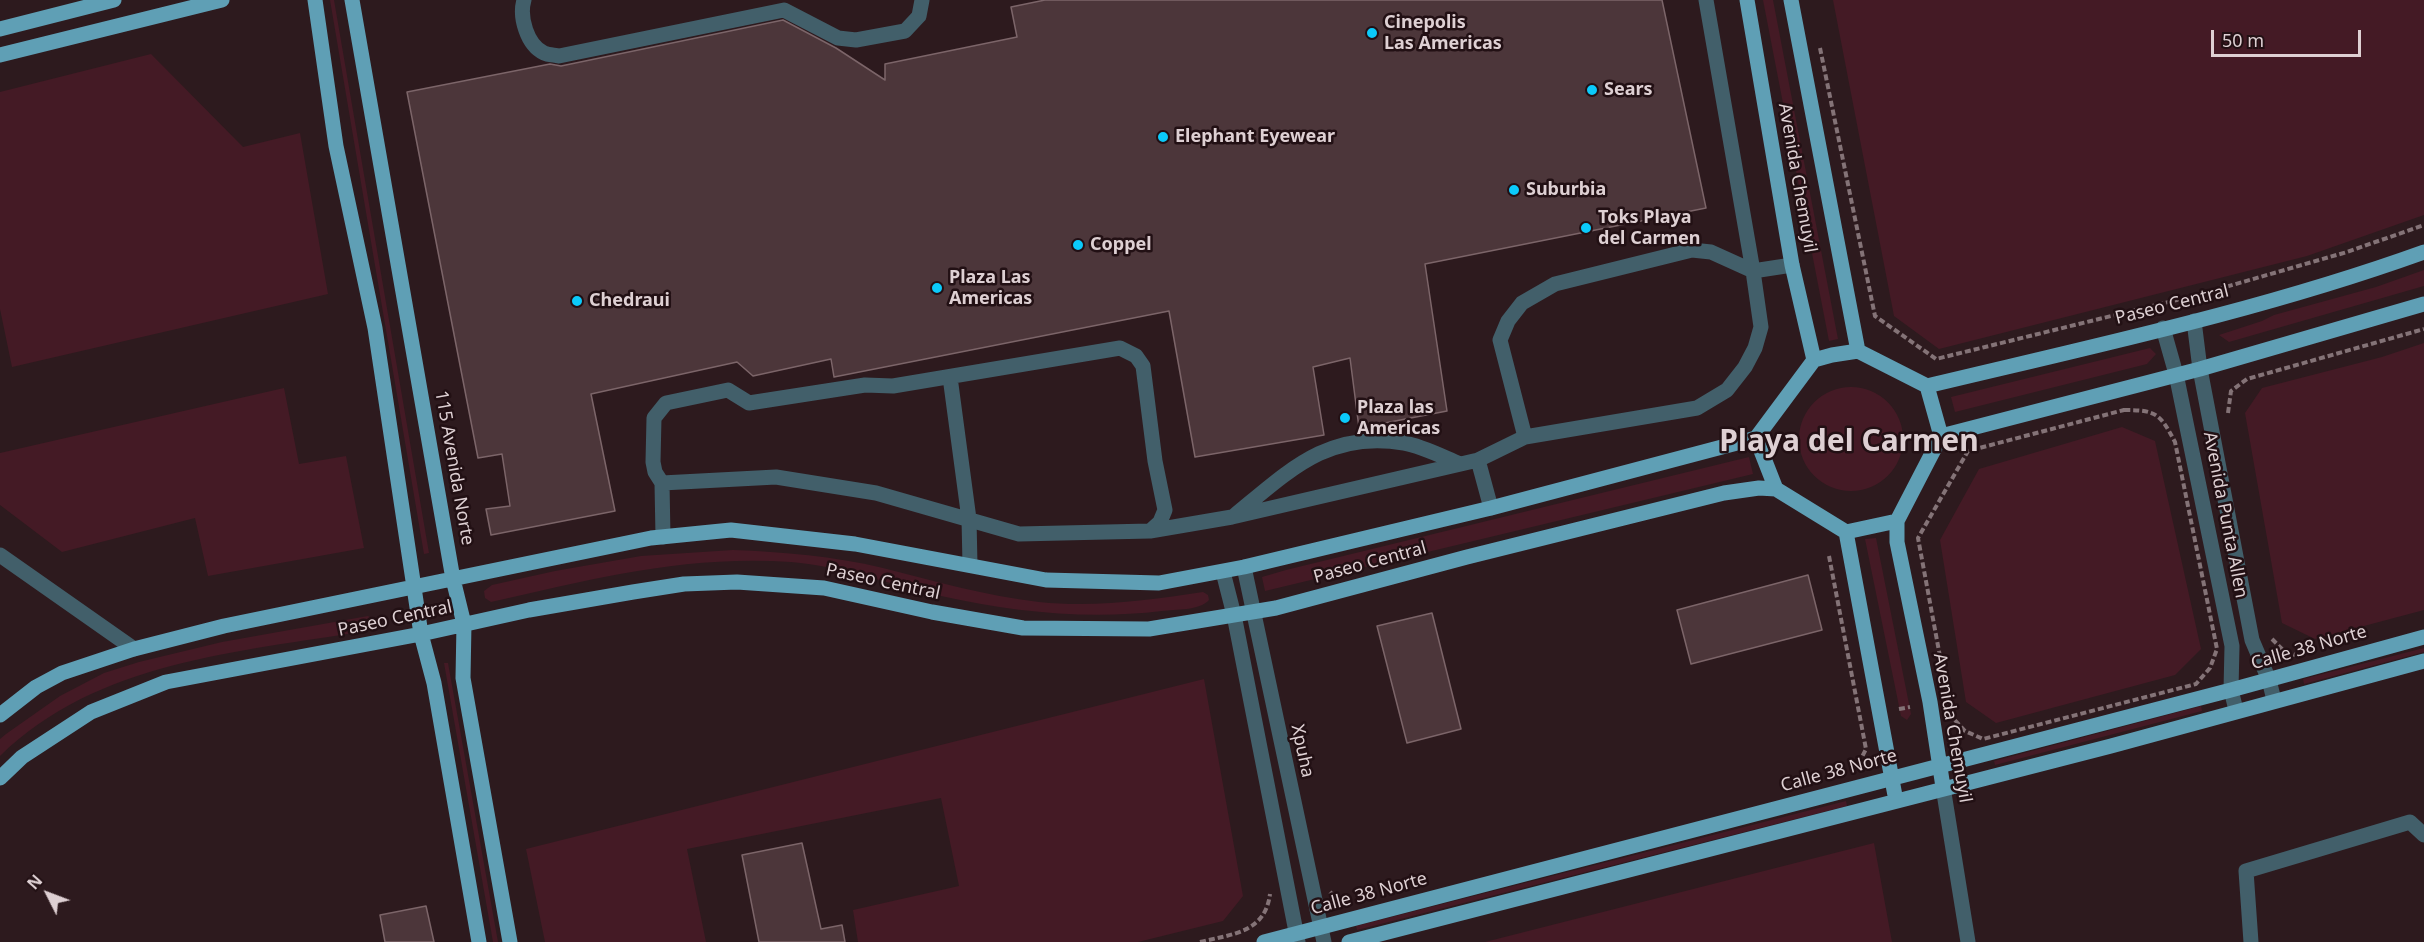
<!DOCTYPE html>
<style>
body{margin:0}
#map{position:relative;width:2424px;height:942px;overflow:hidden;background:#2d1a1e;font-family:"Noto Sans",sans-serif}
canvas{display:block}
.north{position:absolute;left:18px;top:864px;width:60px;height:60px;-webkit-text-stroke:4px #221014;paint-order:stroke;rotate:312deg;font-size:16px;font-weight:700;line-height:24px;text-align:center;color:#ded0d3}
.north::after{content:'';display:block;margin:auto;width:21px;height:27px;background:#ded0d3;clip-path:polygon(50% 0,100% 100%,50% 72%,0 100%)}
.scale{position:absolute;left:2211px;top:30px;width:150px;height:27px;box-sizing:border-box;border:3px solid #ded0d3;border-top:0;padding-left:8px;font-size:18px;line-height:21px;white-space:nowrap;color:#ded0d3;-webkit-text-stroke:4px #221014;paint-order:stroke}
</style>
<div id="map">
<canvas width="2424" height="942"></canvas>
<div class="north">N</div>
<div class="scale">50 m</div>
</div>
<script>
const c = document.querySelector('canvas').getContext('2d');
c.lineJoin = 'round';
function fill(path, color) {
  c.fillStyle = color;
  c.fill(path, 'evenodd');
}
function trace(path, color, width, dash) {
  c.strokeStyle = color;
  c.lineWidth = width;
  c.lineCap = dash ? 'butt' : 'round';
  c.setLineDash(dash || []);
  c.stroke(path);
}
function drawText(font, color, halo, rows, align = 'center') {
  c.font = font + ' "Noto Sans",sans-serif';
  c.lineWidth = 5;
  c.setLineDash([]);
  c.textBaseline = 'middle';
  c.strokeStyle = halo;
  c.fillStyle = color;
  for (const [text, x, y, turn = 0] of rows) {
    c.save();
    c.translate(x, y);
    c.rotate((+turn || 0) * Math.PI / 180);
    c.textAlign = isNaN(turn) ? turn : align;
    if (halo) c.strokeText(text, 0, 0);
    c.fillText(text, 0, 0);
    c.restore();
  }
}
fill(new Path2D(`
 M330 0H334L429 553 424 554Z
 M1763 0H1773L1838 339 1829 341Z
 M1833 0H2424V215L2307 256 1939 349 1894 316Z
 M151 54 243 147 300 133 328 294 12 367 0 309V92Z
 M2424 270V286L2229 342 2219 335 2262 321 2274 315 2376 287Z
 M2424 343V610L2315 639 2282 623 2245 413 2262 388 2382 357Z
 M2150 348 2156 354 2147 364 1955 412 1951 397Z
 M1799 439a52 52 0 1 1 104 0a52 52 0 1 1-104 0Z
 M284 388 299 464 346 456 364 548 208 576 195 518 62 552 0 505V453Z
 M2122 427 2155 441 2201 649 2175 675 1996 723 1966 702 1940 540 1979 469Z
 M1749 457 1753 474 1265 591 1262 577 1286 570Z
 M1876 538 1911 714 1907 720 1901 716 1865 539Z
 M733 550C784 552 833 556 883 568 935 581 986 596 1039 602 1095 608 1149 600 1203 592L1208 595 1209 600C1199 611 1176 609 1162 611 1088 620 1013 612 941 596 891 585 842 566 791 562 684 555 593 579 491 602L485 598 484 591 492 585 555 571 641 556Z
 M368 616 374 620 375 626 366 631C239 652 97 661 0 756V739L6 734 60 696 104 673 139 662 222 642Z
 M2424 648V652L2304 684 2303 679Z
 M444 663H448L498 942H493Z
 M1204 679 1243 896 1223 921 1138 942H858L853 910 959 886 941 798 687 849 706 942H545L526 849Z
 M2201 706 2202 711 1995 765 1994 761Z
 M1846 801 1847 806 1357 930 1356 926Z
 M1874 843 1892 942H1485Z`), '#441a25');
const building = new Path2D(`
 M1045 0H1662L1706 208 1425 264 1447 411 1359 428 1350 358 1313 367 1324 435 1195 457 1169 311 834 377 831 359 753 376 737 362 591 394 615 511 491 535 486 509 510 506 502 454 478 458 407 92 550 64 561 66 783 20 836 48 885 80V64L1017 37 1011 7Z
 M1808 575 1822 630 1691 664 1677 610Z
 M1432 613 1461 729 1407 743 1377 626Z
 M802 843 821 929 842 925 845 942H759L742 855Z
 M426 906 434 942H385L380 915Z`);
fill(building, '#4c363a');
trace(building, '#7c6569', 1.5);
trace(new Path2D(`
 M1820 48 1875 316 1936 359 2201 294 2347 252 2424 225
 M2124 410C2157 410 2160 414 2175 442L2217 649 2210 668 2196 684 1983 739 1965 731 1951 716 1918 538 1968 451Z
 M2228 413 2231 391 2247 379 2424 329
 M1829 556 1866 749 1856 769
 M2272 639 2284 651 2295 655
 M1899 709 1910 707
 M1330 892 1337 899 1347 902
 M1200 942C1232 934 1265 933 1270 894`), '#847377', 4, [6, 3]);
trace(new Path2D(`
 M524 0C519 17 527 45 544 53 548 55 555 55 559 56L784 10 838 38 856 40 905 31 919 16 922 0
 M1706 0 1753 271 1761 327 1755 348 1745 367 1727 390 1697 408 1525 437 1500 340 1508 321 1522 303 1555 284 1692 250 1711 252 1753 271 1792 265
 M2194 321 2200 369 2252 640 2269 680 2274 700
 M2163 328 2176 374 2232 646 2231 690 2236 710
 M950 377 969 519 970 565
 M1478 460 1491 508
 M662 483 776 477 876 493 1019 534 1150 531 1160 522 1165 510 1155 461 1143 366 1136 356 1120 348 893 386 865 385 749 403 728 390 666 403 654 418 653 462 655 472 662 483 663 537
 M1235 515C1289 471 1328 430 1404 443 1422 446 1443 457 1460 464
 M1150 531 1232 517 1478 460 1525 437
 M0 555 134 649
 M1244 567 1324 942
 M1223 572 1234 615 1298 942
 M1943 787 1968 942
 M2251 942 2246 871 2410 822 2424 835`), '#425f6a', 15);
trace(new Path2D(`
 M315 0 336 146 375 328 421 634 434 683 479 942
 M352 0 453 579 464 624 463 678 510 942
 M1747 0 1792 265 1814 360
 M1791 0 1858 351
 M0 29 114 0
 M0 55 222 0
 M1927 386C2094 346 2263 310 2424 252
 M1941 436 2200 369 2424 304
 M1756 438 1814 360 1832 355 1858 351 1927 386 1941 436 1897 521V542L1930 702 1943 787
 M1756 438 1776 489 1846 532 1897 521
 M1846 532 1896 801
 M0 715 36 687 62 673 134 649 224 626 651 538 731 530 855 544 1046 580 1159 583 1244 567 1491 508 1756 438
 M0 778 22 757 91 712 166 682 421 634 529 610 633 592 684 584 737 582 824 588 932 612 1023 628 1149 629 1276 608 1467 557 1724 493 1759 488 1776 489
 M1264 942 2231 690 2424 637
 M1349 942 2111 746 2424 661`), '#5f9fb5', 15);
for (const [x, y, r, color] of [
 [1372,33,6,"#0bcafa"],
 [1592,90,6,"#0bcafa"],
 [1163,137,6,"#0bcafa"],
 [1514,190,6,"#0bcafa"],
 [1586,228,6,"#0bcafa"],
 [1078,245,6,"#0bcafa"],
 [937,288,6,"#0bcafa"],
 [577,301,6,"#0bcafa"],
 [1345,418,6,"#0bcafa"]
]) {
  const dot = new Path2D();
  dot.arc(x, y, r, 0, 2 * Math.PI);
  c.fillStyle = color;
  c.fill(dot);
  trace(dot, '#221014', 2);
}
drawText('bold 18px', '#ded0d3', '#221014', [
 ["Cinepolis",1384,23],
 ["Las Americas",1384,44],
 ["Sears",1604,90],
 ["Elephant Eyewear",1175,137],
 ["Suburbia",1526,190],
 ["Toks Playa",1598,218],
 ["del Carmen",1598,239],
 ["Coppel",1090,245],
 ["Plaza Las",949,278],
 ["Americas",949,299],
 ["Chedraui",589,301],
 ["Plaza las",1357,408],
 ["Americas",1357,429]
], 'left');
drawText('18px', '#ded0d3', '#221014', [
 ["Avenida Chemuyil",1797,178,80],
 ["Paseo Central",2172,305,-14],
 ["115 Avenida Norte",454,468,80],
 ["Avenida Punta Allen",2225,515,79],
 ["Paseo Central",1370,563,-15],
 ["Paseo Central",883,582,12],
 ["Paseo Central",395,619,-12],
 ["Calle 38 Norte",2309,648,-16],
 ["Avenida Chemuyil",1952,728,80],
 ["Xpuha",1302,751,78],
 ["Calle 38 Norte",1839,771,-15],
 ["Calle 38 Norte",1369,894,-15]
]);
drawText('bold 30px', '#ded0d3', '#221014', [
 ["Playa del Carmen",1849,442]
]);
</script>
